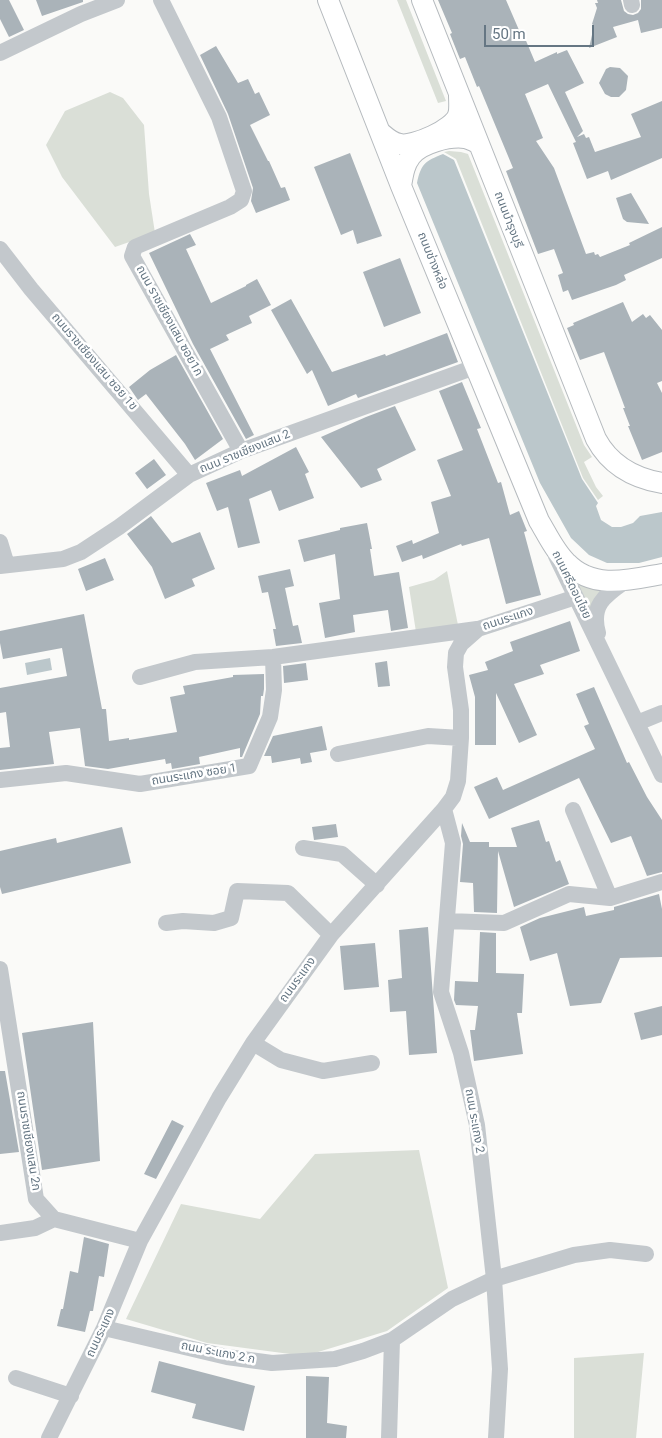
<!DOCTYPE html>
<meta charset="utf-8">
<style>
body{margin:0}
#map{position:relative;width:662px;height:1438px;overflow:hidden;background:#fafaf8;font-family:Roboto,sans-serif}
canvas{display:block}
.scale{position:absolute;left:484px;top:25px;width:110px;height:22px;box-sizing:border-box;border:2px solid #657683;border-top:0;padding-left:6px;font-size:15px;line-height:18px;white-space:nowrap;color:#657683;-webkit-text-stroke:4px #fff;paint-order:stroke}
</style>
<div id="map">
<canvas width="662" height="1438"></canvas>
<div class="scale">50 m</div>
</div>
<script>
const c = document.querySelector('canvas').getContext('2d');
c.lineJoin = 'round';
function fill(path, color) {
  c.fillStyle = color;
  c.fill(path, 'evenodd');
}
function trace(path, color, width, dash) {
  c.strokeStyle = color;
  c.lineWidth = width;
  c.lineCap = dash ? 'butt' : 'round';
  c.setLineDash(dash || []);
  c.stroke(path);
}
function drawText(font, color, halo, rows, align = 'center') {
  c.font = font + ' Roboto,"Noto Sans Thai",sans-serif';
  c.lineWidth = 5;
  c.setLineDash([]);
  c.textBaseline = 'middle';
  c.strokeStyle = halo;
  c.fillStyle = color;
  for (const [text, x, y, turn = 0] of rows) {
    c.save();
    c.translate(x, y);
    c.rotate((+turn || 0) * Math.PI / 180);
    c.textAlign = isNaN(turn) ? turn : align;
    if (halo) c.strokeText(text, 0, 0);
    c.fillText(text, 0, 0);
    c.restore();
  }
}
fill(new Path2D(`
 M397 0H406L446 101 438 103Z
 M110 92 123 98 144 125 149 194 155 233 115 247 62 177 46 145 65 111Z
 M449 151 461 152 468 154 584 445 592 457 584 462 596 487 603 496 598 500 583 478 456 159 444 152Z
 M447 571 458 625 416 632 409 587 434 580Z
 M572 574 603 588 592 615Z
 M419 1150 448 1288 387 1331 305 1356 207 1343 126 1319 181 1204 260 1219 315 1154Z
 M644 1353 636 1438H574V1358Z`), '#dadfd7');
fill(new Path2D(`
 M443 154 454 160 582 479 598 503 596 506 601 520 612 527H621L633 523 640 516 662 512V557L639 563H607L589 555 571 538 540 483 417 183C421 164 425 161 443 154Z
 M50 658 52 670 27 675 25 663Z`), '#bbc7cb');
fill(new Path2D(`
 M0 0H9L24 30 9 37 0 19Z
 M36 0H83V2L42 16Z
 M438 0H506L522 37 524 36 535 62 557 52V54L567 50 584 83 565 92 583 131 577 137 584 134 586 138 589 137 595 152 641 137 631 114 662 101V158L611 180 608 171 587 179 573 143 576 142 548 84 525 94 543 138 536 141 554 168 586 254 594 252 595 255 598 254 600 257 630 245 629 243 662 227V258L624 275 626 280 616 285 572 300 568 290 563 292 558 275 563 273 554 249 538 254 506 171 513 168 479 86 477 87 465 57 460 59 450 34 452 33Z
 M597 0H621L624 11 628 14 633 15 638 13 641 9V0H662V28L641 33 638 20 613 27 617 37 589 48 594 26 592 24 597 8 595 3H598Z
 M216 46 238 83 248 79 255 94 259 92 270 115 250 125 268 161H269L281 188 285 187 290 200 256 213 251 201 253 188 228 114 200 55Z
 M610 67 620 68 628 76 626 90 619 97H611L605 94 599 83 606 69Z
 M350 153 382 236 357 244 353 230 341 235 314 167Z
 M631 193 649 224 627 222 623 219 616 198Z
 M190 234 196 245 186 249 211 303 246 286V285L257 279 271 305 249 316 252 323 226 335 229 340 210 349 254 435 246 439 193 344 149 253Z
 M400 258 421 313 384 327 363 272Z
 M291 299 332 372 385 354 386 356 447 333 458 362 358 398 356 394 328 406 312 370 307 374 271 310Z
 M623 302 632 322 643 314 646 318 650 315 662 330V381L657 383 662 393V452L642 460 628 426H630L623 408H625L604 352 580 360 567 328 574 325 573 323Z
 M176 355 223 439 195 460 185 444 146 394 138 400 129 387 150 370Z
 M462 382 481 428 477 429 498 483 501 482 510 515 519 511 527 531 524 532 541 595 506 604 489 538 462 546 461 544 423 559 422 555 402 562 396 546 412 540 413 544 439 533 431 502 451 496 437 460 463 450 439 391Z
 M395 406 416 450 377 469 382 480 361 488 321 437 366 417Z
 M296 447 309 472 305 474 314 498 279 511 271 490 249 499 260 543 238 548 228 507 217 511 206 483 240 470 242 476Z
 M154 459 166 475 147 489 135 473Z
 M151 516 172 543 200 532 215 569 192 579 195 586 165 599 152 567 127 534Z
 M367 523 372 549H370L374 576 399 572 408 628 391 631 388 610 353 615 355 632 325 638 319 603 340 599 335 554 304 562 298 540 340 530V528Z
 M105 558 114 580 86 591 78 569Z
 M290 569 294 586 285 588 293 626 298 625 302 643 276 646 273 629H276L268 592 262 593 258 576Z
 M84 614 102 709H106L109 741 129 738V740L177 732 170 697 185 694 183 686 233 677V675L264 674V689L263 696H261L260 714 242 757H240V748L199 757 200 764 172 769 171 763 166 764 165 759 108 769 85 766 80 728 49 732 54 764 0 770V748L10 747 6 712 0 713V688L67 676 62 648 3 659 0 643V631Z
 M570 621 580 651 540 665 544 674 514 684 537 735 519 743 496 693V745H475V697L469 675 488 670 485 662 513 651 510 642Z
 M387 661 390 686 378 687 375 663Z
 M306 663 308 680 284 683 283 666Z
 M594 687 627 763 629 762 647 797 662 820V872L647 876 631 836 611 843 579 778 489 819 474 787 497 777 503 790 595 749 584 726 589 724 576 694Z
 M322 726 327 750 310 753 312 762 301 764 300 758 272 763 271 756H264L273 736Z
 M539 820 546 842 549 841 556 862 560 860 569 884 514 907 498 851 497 913 474 912 473 883 460 882 463 844 461 836 462 823 470 842H489V847H517L511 828Z
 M336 824 338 837 314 840 312 827Z
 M122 827 131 863 2 894 0 887V851L56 838 57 843Z
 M659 894 662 909V957L620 958 601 1003 570 1006 557 953 530 961 520 927 540 918 584 907 586 916 614 910V907Z
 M428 927 437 1053 409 1055 406 1011 390 1012 388 980 402 978 399 930Z
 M480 932 496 933V973L524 974 522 1013H517L523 1054 474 1061 470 1030H475L478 1006 456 1005 454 1000 455 981 478 982Z
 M375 943 379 987 344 990 340 946Z
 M662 1006V1035L641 1040 634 1013Z
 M93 1022 100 1161 42 1170 22 1033Z
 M0 1071H5L19 1152 0 1154Z
 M172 1120 184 1126 156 1179 144 1174Z
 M84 1237 109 1244 104 1277 99 1276 93 1311H90L85 1332 57 1326 61 1309H63L70 1271 78 1273Z
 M159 1361 255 1386 244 1431 192 1418 196 1404 151 1392Z
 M306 1376 329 1377 327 1423 347 1426 346 1438H306Z`), '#aab3b9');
const major = new Path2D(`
 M328 0 401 186 539 521C547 534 555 552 567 563 593 590 629 580 662 574
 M422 0 596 439C610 465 633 478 662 483
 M380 132C386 137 392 143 400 144 413 147 454 129 458 115 460 110 459 101 459 95
 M401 186C403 175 404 165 411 156 421 143 449 136 465 138 470 139 475 142 479 144`);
trace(major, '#b5babe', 22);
trace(new Path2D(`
 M161 0 219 117 244 191 241 200 230 207 135 247 132 256 241 451
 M631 0 632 5
 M0 53 81 14 117 0
 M0 249 31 289 189 475
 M0 542 7 565
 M556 556 662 775
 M0 566 63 559 81 552 119 527 189 475 241 451 475 367
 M598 633C590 604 606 595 627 580
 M140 677 195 662 273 657 477 629
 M637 723 662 713
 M338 754 428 736 461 738
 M0 780 66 773 140 784 249 766 270 717 274 690 273 657
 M444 809 453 843 441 992 461 1053 477 1125 494 1279 500 1369 496 1438
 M573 810 610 898
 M303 848 342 854 377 885
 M447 921 504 923 569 894 610 898 662 882
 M166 923 183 921 214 923 231 918 237 891 288 893 331 935
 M0 969 36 1199 54 1219 140 1241
 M253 1043 281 1060 323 1071 372 1063
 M0 1233 35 1228 54 1219
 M104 1328 227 1357 272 1363 335 1359 363 1351 392 1340 452 1299 494 1279 574 1255 610 1250 646 1254
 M16 1378 71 1396
 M49 1438 104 1328 140 1241 219 1098 253 1043 331 935 444 809 453 797 458 781 461 738V710L455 667 456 653 461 644 478 629 576 597
 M389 1438 392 1340`), '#c3c8cc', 16);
trace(major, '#fff', 20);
drawText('12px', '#657683', '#fff', [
 ["ถนนบำรุงบุรี",508,220,69],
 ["ถนนช่างหล่อ",432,261,68],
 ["ถนน ราชเชียงแสน ซอย1ก",169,321,61],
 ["ถนนราชเชียงแสน ซอย 1ข",94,362,49],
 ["ถนน ราชเชียงแสน 2",245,452,-22],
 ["ถนนศรีดอนไชย",571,585,64],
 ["ถนนระแกง",508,619,-18],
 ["ถนนระแกง ซอย 1",194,775,-9],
 ["ถนนระแกง",298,980,-54],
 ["ถนน ระแกง 2",474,1121,80],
 ["ถนนราชเชียงแสน 2ก",28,1141,81],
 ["ถนนระแกง",101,1333,-65],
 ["ถนน ระแกง 2 ก",218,1353,11]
]);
</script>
